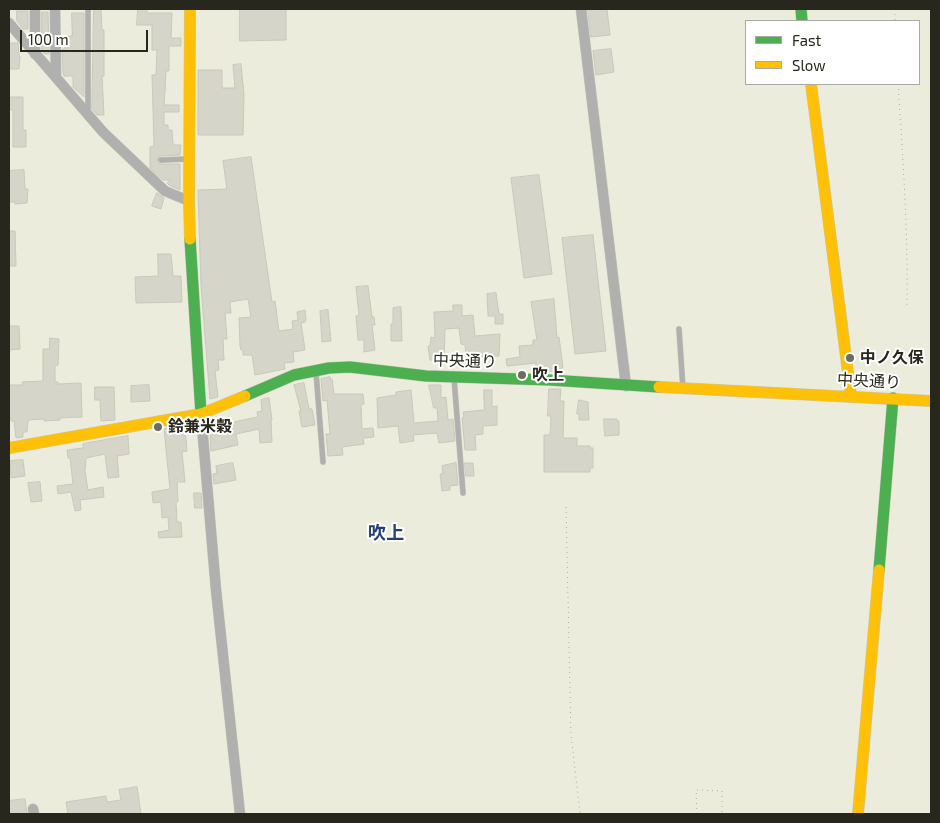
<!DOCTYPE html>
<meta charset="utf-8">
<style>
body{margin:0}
#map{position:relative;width:940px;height:823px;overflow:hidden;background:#ececdc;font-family:"Exo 2",sans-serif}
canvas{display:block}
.frame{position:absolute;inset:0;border:10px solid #27271d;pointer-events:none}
.legend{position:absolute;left:745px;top:20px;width:175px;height:65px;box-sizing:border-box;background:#fff;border:1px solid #a9a9a5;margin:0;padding:6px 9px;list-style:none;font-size:15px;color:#27271d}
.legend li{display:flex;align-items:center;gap:10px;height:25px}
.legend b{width:25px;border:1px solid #a9a9a5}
.scale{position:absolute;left:20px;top:30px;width:128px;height:22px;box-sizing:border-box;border:2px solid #27271d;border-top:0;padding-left:6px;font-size:15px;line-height:18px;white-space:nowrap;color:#27271d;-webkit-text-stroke:4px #fff;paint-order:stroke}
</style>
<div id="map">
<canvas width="940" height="823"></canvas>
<div class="frame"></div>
<ul class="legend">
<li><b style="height:6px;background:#4caf50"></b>Fast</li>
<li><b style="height:6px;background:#ffc107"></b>Slow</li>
</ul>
<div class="scale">100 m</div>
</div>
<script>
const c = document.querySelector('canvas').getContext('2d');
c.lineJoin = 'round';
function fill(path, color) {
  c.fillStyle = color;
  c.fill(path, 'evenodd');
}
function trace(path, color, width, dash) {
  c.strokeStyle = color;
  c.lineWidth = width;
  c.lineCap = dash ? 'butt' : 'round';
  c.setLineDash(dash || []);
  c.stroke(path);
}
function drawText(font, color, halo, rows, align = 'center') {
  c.font = font + ' "Exo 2","Noto Sans JP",sans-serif';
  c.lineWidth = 4;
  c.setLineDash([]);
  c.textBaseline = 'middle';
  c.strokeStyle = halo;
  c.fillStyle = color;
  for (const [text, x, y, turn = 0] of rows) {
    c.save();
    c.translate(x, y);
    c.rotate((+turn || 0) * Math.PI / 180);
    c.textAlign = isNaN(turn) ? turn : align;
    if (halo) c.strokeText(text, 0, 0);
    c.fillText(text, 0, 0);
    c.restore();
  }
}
const building = new Path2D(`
 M94 9H101L102 30H104V76H102L104 115H97L92 109Z
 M138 9H147V13H172L171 38H181V46H169V71H166L165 90 164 105H179V112H164V125H168V130H172L173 145H181L180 155 160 156 157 160 158 163 161 164H180V190L169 185 167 183 171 180H163L150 168V147L154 146 152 75H156L157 50H152V25H137Z
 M240 9H286V40L240 41Z
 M588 9H607L610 35 591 37Z
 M17 11H28V29H23L17 21Z
 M42 12H48L49 54H45L42 51Z
 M72 13H84V97L73 87V76H64L63 72 62 49H65V36H72Z
 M9 43H18L19 56H20L19 69H9Z
 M611 49 614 72 596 75 593 51Z
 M241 64 244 95 243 135H198V70H222V88H235L233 65Z
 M12 97H23V130H26V147H13V110H9V98Z
 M251 157 272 302 275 301 279 331 293 329 292 321 298 320 297 312 305 310 306 320 305 322 301 323 305 350 293 352 294 362 284 363 285 369 255 375 252 355H243V350H241L240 346 239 318 251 317 248 299 230 302 231 313H225L227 339H223L224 360H218L219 370 215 371 218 397 210 399 201 286 198 190 227 189 223 161Z
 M24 170 25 189H28L27 203 15 204V202H9V171Z
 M539 175 552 274 524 278 511 178Z
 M157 193 164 198 161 209 152 206Z
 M9 231H15L16 266H9Z
 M593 235 606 351 575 354 562 238Z
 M158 254H171L173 276H181L182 302 136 303 135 277 158 276Z
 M368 286 372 317H374L375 325H372L375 350 364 352V340H358L356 316 359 315 356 287Z
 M496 293 499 314H503V324H495V316H488L487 294Z
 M554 299 557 338 559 337 563 368H561L562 372 548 371V369L536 370V363L507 366 506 359 520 357 519 346 533 345V340H537L531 302Z
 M453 305H462V316L473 315 475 336 500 334 499 356 478 357V365L467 366 465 345 461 344 459 328 445 329 444 360H430L428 346H430L431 337 435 338 434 312 453 311Z
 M401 307 402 341H391V324H393V308Z
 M328 310 331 341 322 342 320 311Z
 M9 326H19L20 349 9 350Z
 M50 338 59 339 58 365 55 366V382H58V384L81 383 82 417 60 418V420L44 421V419L28 420 27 432H23V437L16 438 14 421H11V418L9 419V385H23L22 382 43 381V349H49Z
 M330 377 331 380 332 379 334 394H363L364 404 361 405 362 429 373 428 374 437 363 438 364 444 342 447 343 455 328 456 326 434H330L327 400 323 401 321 379Z
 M304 383 309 409H312L315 425 302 427 299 411H301L294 385Z
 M149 385 150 401 131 402V386Z
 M429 385H441V398L446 397 448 420 453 419 455 441 439 443 437 433 413 435 414 441 400 443 398 426 378 428 377 398 396 395V392L411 390 414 423 438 421 437 408H434Z
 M95 387H114L115 420 101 421 100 400H95Z
 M549 389H561L560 401H564L563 438H577V446H590V448H593V468H590V472H544V435H550L551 416H548Z
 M484 390H492V407L497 406V425L483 426V434L475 435 476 450H465L462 418H464L463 412 484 410Z
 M269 398 272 420H271L272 442 260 443 259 429 236 434 238 445 211 451 210 435 221 434 219 425 258 417 257 412 262 411 261 400Z
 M579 400 588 402 589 420H579V414H577Z
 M604 419H617V421H619V435L605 436Z
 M185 426 187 451 182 452 185 482H177L178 501 176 502 177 522H181L182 537 159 538 158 532 169 530 168 517 162 518 161 502 153 503 152 492 170 489 164 429Z
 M128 436 129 454 117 456 119 477 108 478 105 454 86 458 85 471 88 490 103 487 104 497 80 500 81 510 75 511 71 492 58 494 57 486 73 484 70 458H68L67 450 83 448V444Z
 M23 460 25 476 11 478 10 461Z
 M233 463 236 480 214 484 213 474 217 473 216 466Z
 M456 463 458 485 450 486V490L442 491 440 474H443L442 466Z
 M465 463H473L474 476H466Z
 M40 482 42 501 31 502 28 483Z
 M194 493H201L202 508H195Z
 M137 787 141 814H68L66 802 106 796 107 802 121 800 119 790Z
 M25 799 27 814H9V801Z`);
fill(building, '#d5d5c9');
trace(building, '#c8c8bb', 1);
const lane = new Path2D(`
 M88 9V113
 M161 160 188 159
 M679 329 683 389
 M316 372 323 462
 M454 378 463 493`);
const street = new Path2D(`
 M55 9 56 77
 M581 9 626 386
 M9 23 103 132 165 191 189 201
 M35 54V9
 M201 414 216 590 240 814
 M33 809 34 814`);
const fast = new Path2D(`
 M801 9 802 21
 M190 239 201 414
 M245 396 294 375 329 368 350 367 426 376 550 380 659 387
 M879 570 893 398`);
const slow = new Path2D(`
 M190 9 189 201 190 239
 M811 84 851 396
 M659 387 931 401
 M9 448 201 414 245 396
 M858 814 879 570`);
trace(lane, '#c7c7bb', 6);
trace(street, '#c7c7bb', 11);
trace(fast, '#c7c7bb', 12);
trace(slow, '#c7c7bb', 12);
trace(new Path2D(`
 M895 9V21
 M898 84C903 158 908 231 907 305
 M566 507 571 734 580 814
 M697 814 696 790 722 791V814`), '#ababa8', 1, [1, 4]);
trace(lane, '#b0b0ae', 5);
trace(street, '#b0b0ae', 10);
trace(fast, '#4caf50', 11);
trace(slow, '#ffc107', 11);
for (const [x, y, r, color] of [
 [850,358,5,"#6c6c60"],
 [522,375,5,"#6c6c60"],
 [158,427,5,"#6c6c60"]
]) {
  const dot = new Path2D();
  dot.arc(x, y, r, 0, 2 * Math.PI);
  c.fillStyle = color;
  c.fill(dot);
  trace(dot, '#fff', 2);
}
drawText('bold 16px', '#27271d', '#fff', [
 ["中ノ久保",860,358],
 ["吹上",532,375],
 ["鈴兼米穀",168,427]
], 'left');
drawText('16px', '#27271d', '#fff', [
 ["中央通り",465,361,2],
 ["中央通り",869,381,3]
]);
drawText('bold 18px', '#253f76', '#fff', [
 ["吹上",386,533]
]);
</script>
